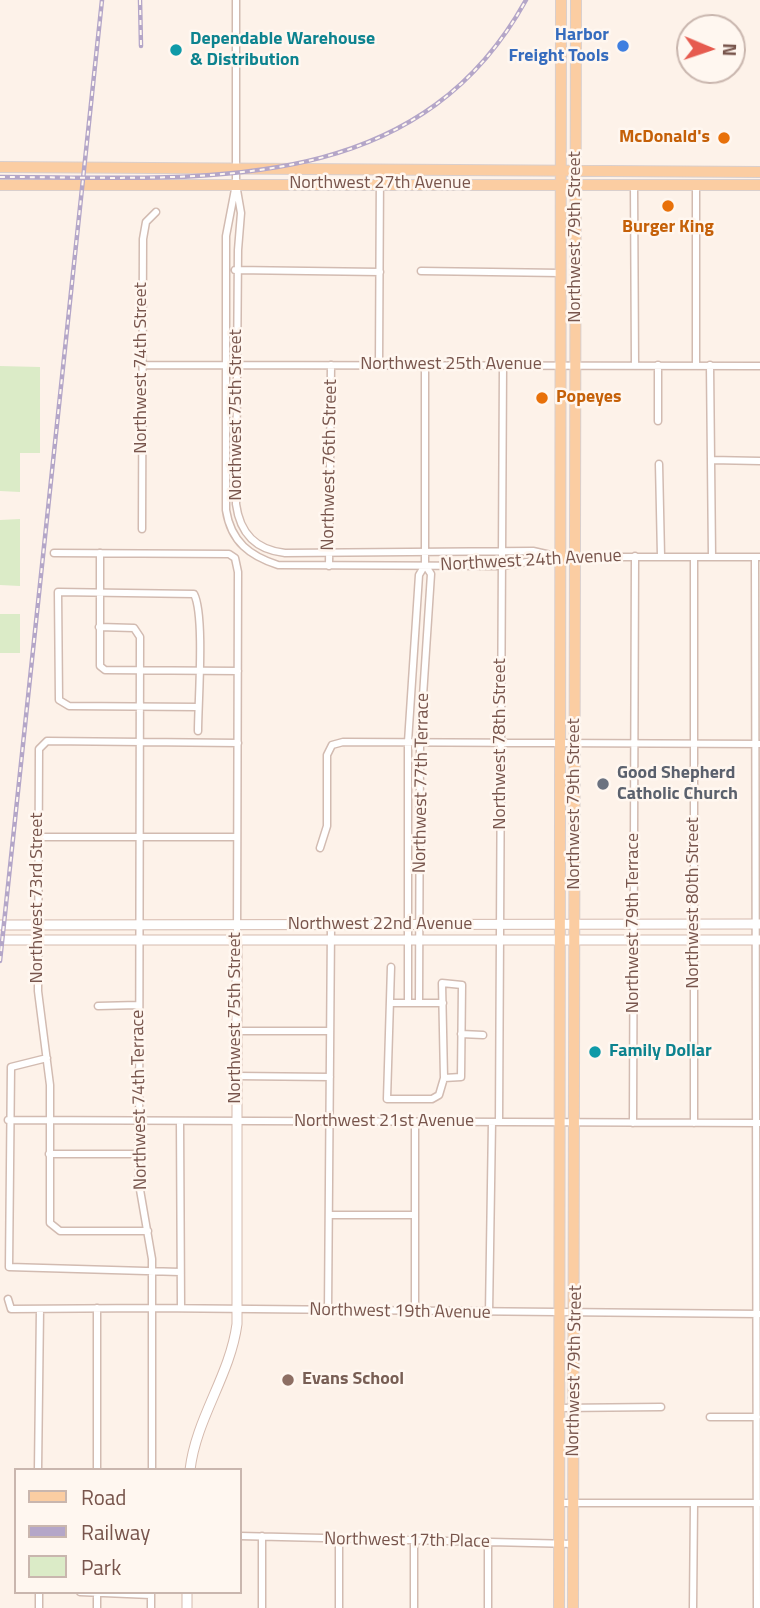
<!DOCTYPE html>
<style>
body{margin:0}
#map{position:relative;width:760px;height:1608px;overflow:hidden;background:#fdf2e9;font-family:"Titillium Web",sans-serif}
canvas{display:block}
.legend{position:absolute;left:14px;top:1468px;width:228px;height:126px;box-sizing:border-box;background:#fff7f0;border:2px solid #c9b6ae;margin:0;padding:9px 12px;list-style:none;font-size:21px;color:#78554c}
.legend li{display:flex;align-items:center;gap:14px;height:35px}
.legend b{width:35px;border:2px solid #c9b6ae}
.north{position:absolute;left:676px;top:14px;width:70px;height:70px;box-sizing:border-box;background:#fff7f0;border:2px solid #c9b6ae;border-radius:50%;rotate:92deg;font-size:19px;font-weight:700;line-height:28px;text-align:center;color:#78554c}
.north::after{content:'';display:block;margin:auto;width:24px;height:32px;background:#e65b4f;clip-path:polygon(50% 0,100% 100%,50% 72%,0 100%)}
</style>
<div id="map">
<canvas width="760" height="1608"></canvas>
<ul class="legend">
<li><b style="height:9px;background:#fbcda2"></b>Road</li>
<li><b style="height:9px;background:#b4a6c8"></b>Railway</li>
<li><b style="height:19px;background:#dbebc7"></b>Park</li>
</ul>
<div class="north">N</div>
</div>
<script>
const c = document.querySelector('canvas').getContext('2d');
c.lineJoin = 'round';
function fill(path, color) {
  c.fillStyle = color;
  c.fill(path, 'evenodd');
}
function trace(path, color, width, dash) {
  c.strokeStyle = color;
  c.lineWidth = width;
  c.lineCap = dash ? 'butt' : 'round';
  c.setLineDash(dash || []);
  c.stroke(path);
}
function drawText(font, color, halo, rows, align = 'center') {
  c.font = font + ' "Titillium Web",sans-serif';
  c.lineWidth = 5;
  c.setLineDash([]);
  c.textBaseline = 'middle';
  c.strokeStyle = halo;
  c.fillStyle = color;
  for (const [text, x, y, turn = 0] of rows) {
    c.save();
    c.translate(x, y);
    c.rotate((+turn || 0) * Math.PI / 180);
    c.textAlign = isNaN(turn) ? turn : align;
    if (halo) c.strokeText(text, 0, 0);
    c.fillText(text, 0, 0);
    c.restore();
  }
}
fill(new Path2D(`
 M0 366 40 367V453H20V492L0 491V511Z
 M20 519V586L0 585V520Z
 M0 614H20V653H0Z`), '#dbebc7');
const street = new Path2D(`
 M236 0V184L241 213 238 250 236 504C240 534 256 550 285 553L533 551 555 556
 M236 184 226 236V510C231 542 250 556 278 565L501 566 559 557H760
 M696 184V365
 M634 185 635 365
 M235 270 380 272
 M421 271 561 273
 M142 365 760 366
 M379 365 380 169
 M658 365V421
 M710 365 712 557
 M711 460 760 461
 M659 464 661 556
 M142 529 143 239 146 222 156 212
 M54 553 229 554 235 558 238 572 237 940
 M100 553V666L105 670 238 671
 M694 557V1123
 M755 557 757 1608
 M329 566 331 365
 M99 627 134 628 140 637 139 1184 152 1259V1470
 M198 731C198 703 205 615 194 594L58 592 59 700 69 706 198 707
 M38 837H236
 M320 848 327 826V755L332 745 343 742 760 744
 M391 967 387 1099H432L439 1095 444 1078 442 983 462 985 461 1077 444 1078
 M390 1003H443
 M408 1003V742L419 575 425 565V365
 M419 1003 420 742 431 574 425 565
 M98 1006 138 1005
 M236 1031H330
 M461 1034 483 1035
 M47 1058 11 1067 9 1267 180 1272
 M236 1076 330 1077
 M8 1120 760 1123
 M180 1121 181 1308
 M499 1122 503 365
 M633 1123 635 556
 M49 1154H138
 M329 1215H414
 M148 1231H60L50 1223V1085L38 991 39 749 47 741 238 743
 M8 1299 11 1309 152 1308 760 1314
 M97 1308V1470
 M328 1311 331 925
 M415 1312V1122
 M489 1313 492 1122
 M559 1408 661 1407
 M710 1417H757
 M38 1470 40 1309
 M559 1503H760
 M240 1536 574 1544
 M339 1539V1608
 M80 1592 151 1595
 M39 1608V1592
 M97 1608V1592
 M151 1608V1592
 M262 1608V1536
 M414 1608V1542
 M488 1608V1543
 M693 1608 694 1504`);
const secondary = new Path2D(`
 M0 925 760 924
 M0 940H760
 M190 1470C196 1418 230 1376 237 1324V940
 M187 1592V1608`);
const primary = new Path2D(`
 M0 167 760 172
 M0 185H760
 M559 1608 561 0
 M573 1608 576 0`);
trace(street, '#d2bbb1', 9);
trace(secondary, '#d5baae', 11);
trace(primary, '#d9cfcd', 12);
trace(street, '#fff', 6);
trace(secondary, '#fff', 9);
trace(primary, '#fbcda2', 10);
const rail = new Path2D(`
 M140 0 141 46
 M0 177C196 177 415 201 526 0
 M0 961 102 0`);
trace(rail, '#b4a6c8', 4.5);
trace(rail, '#fff7f0', 2, [5]);
for (const [x, y, r, color] of [
 [623,46,7,"#3f7fe0"],
 [176,50,7,"#0f9aa8"],
 [724,138,7,"#e8710a"],
 [668,206,7,"#e8710a"],
 [542,398,7,"#e8710a"],
 [603,784,7,"#6b7280"],
 [595,1052,7,"#0f9aa8"],
 [288,1380,7,"#8d6e63"]
]) {
  const dot = new Path2D();
  dot.arc(x, y, r, 0, 2 * Math.PI);
  c.fillStyle = color;
  c.fill(dot);
  trace(dot, '#fff7f0', 2.5);
}
drawText('bold 18px', '#366cbe', '#fff7f0', [
 ["Harbor",609,36],
 ["Freight Tools",609,57]
], 'right');
drawText('bold 18px', '#0d838f', '#fff7f0', [
 ["Dependable Warehouse",190,40],
 ["& Distribution",190,61],
 ["Family Dollar",609,1052]
], 'left');
drawText('bold 18px', '#c56008', '#fff7f0', [
 ["McDonald's",710,138],
 ["Burger King",668,228,"center"],
 ["Popeyes",556,398,"left"]
], 'right');
drawText('18px', '#78554c', '#fff7f0', [
 ["Northwest 27th Avenue",380,184],
 ["Northwest 79th Street",576,237,-90],
 ["Northwest 25th Avenue",451,365],
 ["Northwest 74th Street",142,368,-90],
 ["Northwest 75th Street",237,415,-90],
 ["Northwest 76th Street",330,465,-89],
 ["Northwest 24th Avenue",531,561,-3],
 ["Northwest 78th Street",501,744,-90],
 ["Northwest 77th Terrace",422,783,-89],
 ["Northwest 79th Street",575,804,-90],
 ["Northwest 73rd Street",38,898,-90],
 ["Northwest 80th Street",694,903,-90],
 ["Northwest 79th Terrace",634,923,-90],
 ["Northwest 22nd Avenue",380,925],
 ["Northwest 75th Street",236,1018,-90],
 ["Northwest 74th Terrace",140,1100,-91],
 ["Northwest 21st Avenue",384,1122],
 ["Northwest 19th Avenue",400,1312,1],
 ["Northwest 79th Street",575,1371,-89],
 ["Northwest 17th Place",407,1541,1]
]);
drawText('bold 18px', '#5b616d', '#fff7f0', [
 ["Good Shepherd",617,774],
 ["Catholic Church",617,795]
], 'left');
drawText('bold 18px', '#785e54', '#fff7f0', [
 ["Evans School",302,1380]
], 'left');
</script>
